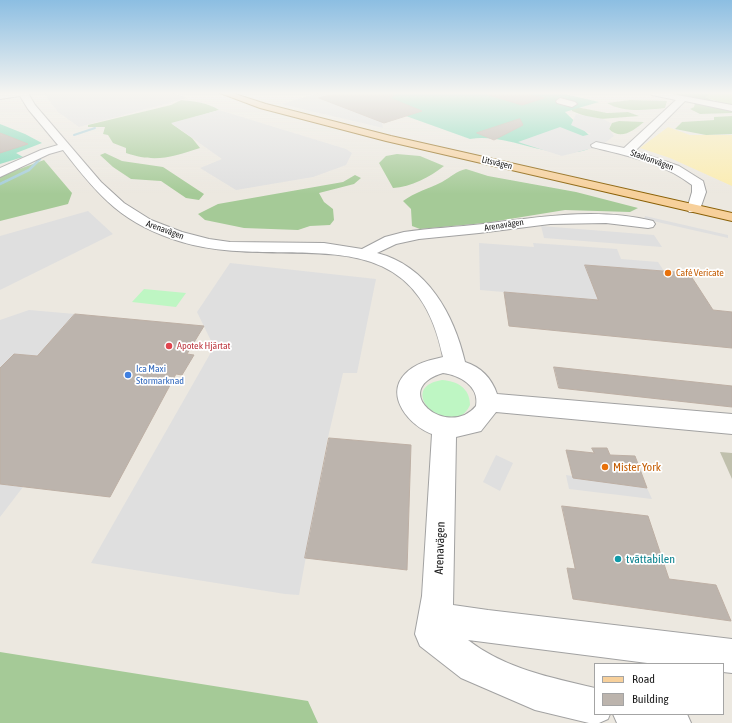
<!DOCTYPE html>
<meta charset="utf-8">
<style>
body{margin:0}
#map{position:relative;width:732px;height:723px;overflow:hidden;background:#ece8e0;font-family:"Asap Condensed",sans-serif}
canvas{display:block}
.legend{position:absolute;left:594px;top:663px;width:130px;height:52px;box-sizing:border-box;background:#fff;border:1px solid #a4a4a4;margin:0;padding:5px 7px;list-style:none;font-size:12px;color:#1b1b1b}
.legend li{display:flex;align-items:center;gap:8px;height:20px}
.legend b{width:20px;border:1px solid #a4a4a4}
</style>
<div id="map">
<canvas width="732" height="723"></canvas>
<ul class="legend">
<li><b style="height:5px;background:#f7d09b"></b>Road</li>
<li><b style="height:11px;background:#bcb4ad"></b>Building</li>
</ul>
</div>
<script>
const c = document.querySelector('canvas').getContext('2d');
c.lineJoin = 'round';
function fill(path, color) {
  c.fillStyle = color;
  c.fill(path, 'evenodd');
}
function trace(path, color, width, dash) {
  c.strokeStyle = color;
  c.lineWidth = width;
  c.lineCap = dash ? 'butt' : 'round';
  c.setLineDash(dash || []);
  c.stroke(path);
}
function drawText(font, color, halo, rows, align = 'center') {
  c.font = font + ' "Asap Condensed",sans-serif';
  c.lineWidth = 3.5;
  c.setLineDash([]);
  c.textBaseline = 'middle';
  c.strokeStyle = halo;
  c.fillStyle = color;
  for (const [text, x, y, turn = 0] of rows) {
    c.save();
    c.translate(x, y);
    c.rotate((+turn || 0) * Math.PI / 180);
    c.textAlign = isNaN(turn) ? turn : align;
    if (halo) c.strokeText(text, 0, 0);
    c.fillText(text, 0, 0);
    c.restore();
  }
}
fill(new Path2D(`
 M720 452 732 453V479Z`), '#c0c0ad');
fill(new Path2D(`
 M709 93H732V107L705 97Z`), '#c5e5a8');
fill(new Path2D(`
 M665 93H711L705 97 724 105Z
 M181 100C193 101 209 103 219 110L172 124 192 138 200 148C172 157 155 163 126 153V148L113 143 108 135 103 134 105 127H88V125L171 105Z
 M630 100 667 101 665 108C647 110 623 113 607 103Z
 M695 103 732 110V113L700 114 690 109 694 107Z
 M576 107 607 113 628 112 639 116 600 119 590 118 572 111V108Z
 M732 116V134L706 135 675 129 682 122 714 120V117Z
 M619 121 644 122C634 130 621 141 609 129L612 123Z
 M105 153 122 161 163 167 204 194 199 200 186 198 161 181 131 179 113 167 100 155Z
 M397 154 420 156 444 166C430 177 411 187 393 188L379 163 386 156Z
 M44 160 72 193 68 204 0 221V176Z
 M466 169 488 176 576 192 638 208 630 212 565 210 485 223 420 229 412 226 411 209 403 201C415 192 428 189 442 182 451 177 456 171 466 169Z
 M355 175 361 178 354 184 319 193 324 202 333 209 334 220 330 225 310 226 298 230 244 228 205 220 198 214 218 204 343 182Z
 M0 652 308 701 318 723H0Z`), '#a5ca97');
fill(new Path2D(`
 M668 127 690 135H732V186L670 158 640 148Z`), '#fbecaf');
fill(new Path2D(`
 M144 289 186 293 176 307 132 302Z
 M442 380C457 381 470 388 470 405 452 444 392 388 442 380Z`), '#bef6c3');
fill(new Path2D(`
 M342 93H561L599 102 565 112 593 139 596 145C592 147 587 150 582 151 544 159 508 133 470 139Z
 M0 124 25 134 42 143 16 153 23 157 0 164Z`), '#81d8b7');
fill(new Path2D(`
 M46 93H172L188 98 79 127 58 112 44 94Z
 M319 93H339L380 109 383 128 281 104Z
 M219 110 346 149 352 153 346 165 313 177 236 190 200 168 222 159 171 123Z
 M576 114 603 119 611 123 609 129 614 136 601 146 562 156 518 142 560 127 583 136 591 134 571 125Z
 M88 211 113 234 0 290V236Z
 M645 216 728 235V238L644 219Z
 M541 226 654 235 662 247 544 238Z
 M479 243 534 247 533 243 617 249 621 259 658 262 664 271 585 265 598 300 480 290Z
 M230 263 376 279 357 373H343L326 446 299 595 285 594 91 563 214 347 197 312Z
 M29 310 75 314 37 356 14 354 0 368V320Z
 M496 455 513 463 500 491 483 482Z
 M566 475 647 488 652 499 569 489Z
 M0 484 23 487 0 517Z`), '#dfdfdf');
trace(new Path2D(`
 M74 135 95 128`), '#a2ccd8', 2);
trace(new Path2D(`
 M0 184 29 170 40 159`), '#a2ccd8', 2.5);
const building = new Path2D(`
 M340 93H378L395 95 390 98 422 111 384 123 319 98Z
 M489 93H524L544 98 522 105 489 95Z
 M520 119 523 125 494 140 477 133Z
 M0 133 8 136 28 144 0 153Z
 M585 265 689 273 713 310 732 312V348L509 326 504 292 598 300Z
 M75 314 204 326 187 354 194 355 182 375 176 374 110 497 0 484V368L14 354 37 356Z
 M554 367 732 386V407L559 388Z
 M329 438 411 445 407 570 305 558Z
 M592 448H607L610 455 635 456 647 488 573 478 566 450 594 453Z
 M562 506 648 516 669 579 716 585 731 621 573 599 567 568 575 569Z`);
fill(building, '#bcb4ad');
trace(building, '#bdafa4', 1);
const minor = new Path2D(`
 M0 93H28L35 105 101 182 124 203 151 220 182 232 209 239 230 242 324 243 362 249 385 237 404 232C431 228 457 227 483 224 540 217 597 207 653 221L655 224 653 227 648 228 606 223 550 224 479 233 419 239 396 244 377 253C428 266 454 315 465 362 481 367 492 379 497 394L732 414V434L496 412 481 431 456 437 453 605 488 610 732 639V673L723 672V664H655L468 640C506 669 549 677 595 688V714H610L608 719 599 723H589L535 710 461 678 420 646 415 634 422 596 432 434C410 426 384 396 405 374 415 363 430 360 443 357 413 208 286 273 182 242 124 225 99 197 63 150L49 154 0 177V168L41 150 58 145 28 109 20 96 0 99ZM443 373C459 375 480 386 476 406 448 440 387 390 443 373Z
 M651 93H666L732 105V111L685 101 635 151 679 166 703 181 706 192 699 212H689L687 209 692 192V185C662 162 628 156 592 147L591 145 596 142 624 148 676 100 652 95Z
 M560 98 575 102 577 104 572 107 557 103 556 101Z
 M613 714H687L691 723H617Z`);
const major = new Path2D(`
 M220 93H232L266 104 391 136 732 213V221L386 141 260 108Z`);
trace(minor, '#a2a2a2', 2);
trace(major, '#8a6007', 2);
fill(minor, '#fff');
fill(major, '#f7d09b');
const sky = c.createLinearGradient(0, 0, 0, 194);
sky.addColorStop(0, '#8cbee2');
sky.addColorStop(0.48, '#f6f5f1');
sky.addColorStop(1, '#f6f5f100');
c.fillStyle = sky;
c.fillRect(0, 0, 732, 194);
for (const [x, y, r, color] of [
 [668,273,4,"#e8710a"],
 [169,346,4,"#e0444e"],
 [128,375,4,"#3f7fe0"],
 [605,467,4,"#e8710a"],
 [618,559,4,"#0f9aa8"]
]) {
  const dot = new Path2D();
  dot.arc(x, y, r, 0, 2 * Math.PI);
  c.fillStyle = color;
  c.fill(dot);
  trace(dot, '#fff', 1.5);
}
drawText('9px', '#1b1b1b', '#fff', [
 ["Stadionvägen",652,160,20],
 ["Litsvägen",497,163,13],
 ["Arenavägen",504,225,-9],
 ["Arenavägen",165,230,20]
]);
drawText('10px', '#c56008', '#fff', [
 ["Café Vericate",676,273]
], 'left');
drawText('10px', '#be3a42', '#fff', [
 ["Apotek Hjärtat",177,346]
], 'left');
drawText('10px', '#366cbe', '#fff', [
 ["Ica Maxi",136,369],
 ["Stormarknad",136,381]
], 'left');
drawText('12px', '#c56008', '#fff', [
 ["Mister York",613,467]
], 'left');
drawText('12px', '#1b1b1b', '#fff', [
 ["Arenavägen",440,548,-88]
]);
drawText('12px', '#0d838f', '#fff', [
 ["tvättabilen",626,559]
], 'left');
</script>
